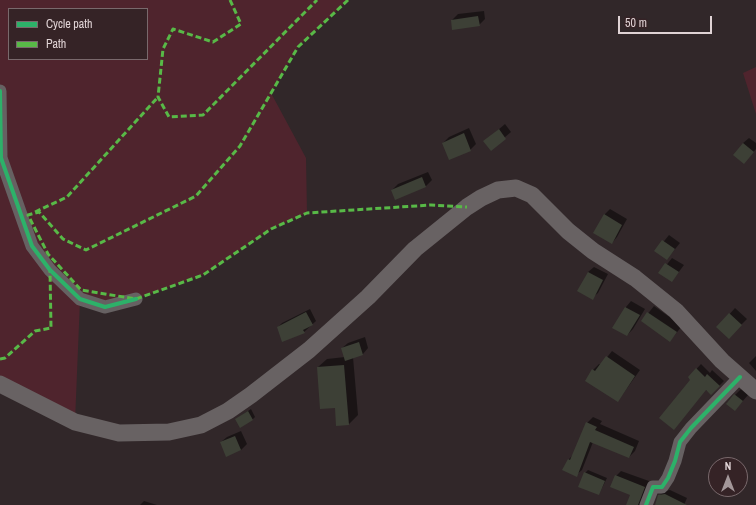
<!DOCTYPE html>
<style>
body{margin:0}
#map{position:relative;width:756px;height:505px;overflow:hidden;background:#312729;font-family:"Archivo Narrow",sans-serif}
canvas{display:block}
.legend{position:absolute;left:8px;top:8px;width:140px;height:52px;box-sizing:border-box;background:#352326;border:1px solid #79696c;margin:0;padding:5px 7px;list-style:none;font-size:12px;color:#e0d3d5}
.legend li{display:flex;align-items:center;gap:8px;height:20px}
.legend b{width:20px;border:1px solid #79696c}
.north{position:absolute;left:708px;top:457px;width:40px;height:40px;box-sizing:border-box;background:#352326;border:1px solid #79696c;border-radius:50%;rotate:0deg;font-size:11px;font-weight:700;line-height:16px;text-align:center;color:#e0d3d5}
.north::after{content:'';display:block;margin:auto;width:14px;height:18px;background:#a39799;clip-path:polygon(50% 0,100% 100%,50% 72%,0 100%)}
.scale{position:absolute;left:618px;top:16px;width:94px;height:18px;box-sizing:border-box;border:2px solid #e0d3d5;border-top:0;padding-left:5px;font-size:12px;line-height:14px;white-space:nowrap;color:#e0d3d5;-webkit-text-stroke:3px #352326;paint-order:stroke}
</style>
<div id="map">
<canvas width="756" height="505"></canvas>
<ul class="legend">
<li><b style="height:5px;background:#2db169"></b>Cycle path</li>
<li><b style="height:5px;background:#58b947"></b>Path</li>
</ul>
<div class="north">N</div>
<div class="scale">50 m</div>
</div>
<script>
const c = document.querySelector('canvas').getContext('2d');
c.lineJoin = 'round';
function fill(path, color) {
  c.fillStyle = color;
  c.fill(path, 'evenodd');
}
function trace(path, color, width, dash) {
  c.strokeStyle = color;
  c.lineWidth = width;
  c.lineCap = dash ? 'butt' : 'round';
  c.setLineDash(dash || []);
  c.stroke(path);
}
fill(new Path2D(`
 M0 0H348L298 47 271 93 306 158 307 213 271 229 203 275 136 299 105 307 80 300 75 422 0 384ZM9 9H147V59H9Z
 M756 67V114L743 73Z`), '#4f242d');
fill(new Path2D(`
 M484 11 485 19 479 25 452 20 458 14Z
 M505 124 511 132 491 149V136Z
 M469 128 476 144 470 150 443 143 449 137Z
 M749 138 756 143V149L744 163 743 143Z
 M428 172 432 180 426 186 395 198 392 190 398 184Z
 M610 209 627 219 617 237 612 243 604 215Z
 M669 235 680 243 667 259 656 251Z
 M672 258 684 265 672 281 660 273Z
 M594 267 608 274 598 293 592 298 588 272Z
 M631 301 645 309 633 329 627 335 614 327 626 307Z
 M654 306 682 326 670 341 642 321Z
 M735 308 747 319 729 337 718 327Z
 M310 309 316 321 304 332 278 327 282 323Z
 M365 337 368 348 363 354 353 357 358 415 349 424 336 407 318 367 327 359 345 357 342 348 348 343Z
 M612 351 640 370 618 401 593 370 599 364 601 365Z
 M756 356V371L749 363Z
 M701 364 710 373 712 370 724 381 711 394 689 377Z
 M741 389 748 395 735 410 727 403Z
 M251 409 255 417 252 420 236 419Z
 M593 417 602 421 600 424 639 441 635 451 629 457 593 442 582 470 576 475 568 460 574 454 587 423Z
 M241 431 247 444 241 450 221 442 227 437Z
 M588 470 607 478 599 494 585 473Z
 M621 471 649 481 643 496 644 505H627L632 495 616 476Z
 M670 490 687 498 684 505H657L659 496 664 491Z
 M144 501 157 505H140Z`), '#0007');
fill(new Path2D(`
 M478 16 480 26 452 30 451 20Z
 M499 129 506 139 491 151 483 141Z
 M464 133 471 151 449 160 442 143Z
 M743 143 754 152 744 164 733 155Z
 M422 177 426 187 395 200 391 190Z
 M604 214 622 225 612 244 593 233Z
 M662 240 675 249 667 260 654 251Z
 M665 263 679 272 672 282 658 273Z
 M588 272 603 280 593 300 577 291Z
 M625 307 640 315 627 336 612 328Z
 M306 312 313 325 303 330 305 333 282 342 277 327Z
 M647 312 677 332 670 342 641 321Z
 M729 313 742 325 729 339 716 327Z
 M359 342 363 355 345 361 341 348Z
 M606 356 635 376 618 402 585 381 592 369 595 371Z
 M344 365 349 425 336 426 335 408 320 409 317 367Z
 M696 368 705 377 707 374 720 386 711 395 706 390 674 430 659 418 690 380 688 377Z
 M734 394 743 401 735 411 726 404Z
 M248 411 253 420 240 428 235 419Z
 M586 422 597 427 595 430 634 447 629 458 590 442 577 477 562 470 568 459 570 460Z
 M235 436 241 450 226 457 220 442Z
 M584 472 605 481 599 495 578 487Z
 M615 475 645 487 638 505H626L630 495 610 487Z
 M665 494 687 505H655L658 495Z`), '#3d4036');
trace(new Path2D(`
 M0 91 1 158 32 246 50 270 80 299 105 307 136 299
 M646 505 653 487H662L668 478 675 461 680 442 691 428 740 377`), '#666162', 13);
trace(new Path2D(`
 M0 384 75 422 119 433 169 432 201 425 228 411 251 395 309 350 368 297 415 249 467 207 481 198 498 190 516 188 532 195 568 231 593 251 635 278 676 311 722 361 756 391`), '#686263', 17);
trace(new Path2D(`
 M230 0 241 24 213 42 173 29 163 49 158 97 169 117 203 115 317 0
 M348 0 298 47 240 146 196 196 86 250 63 239 39 212 28 215 48 254 81 290 136 299 203 275 271 229 307 213 431 205 467 207
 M35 212 67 197 158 97
 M0 359 5 358 35 331 51 328 50 270`), '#58b947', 3, [6, 3]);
trace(new Path2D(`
 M0 91 1 158 32 246 50 270 80 299 105 307 136 299
 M646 505 653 487H662L668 478 675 461 680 442 691 428 740 377`), '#2db169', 4);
</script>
